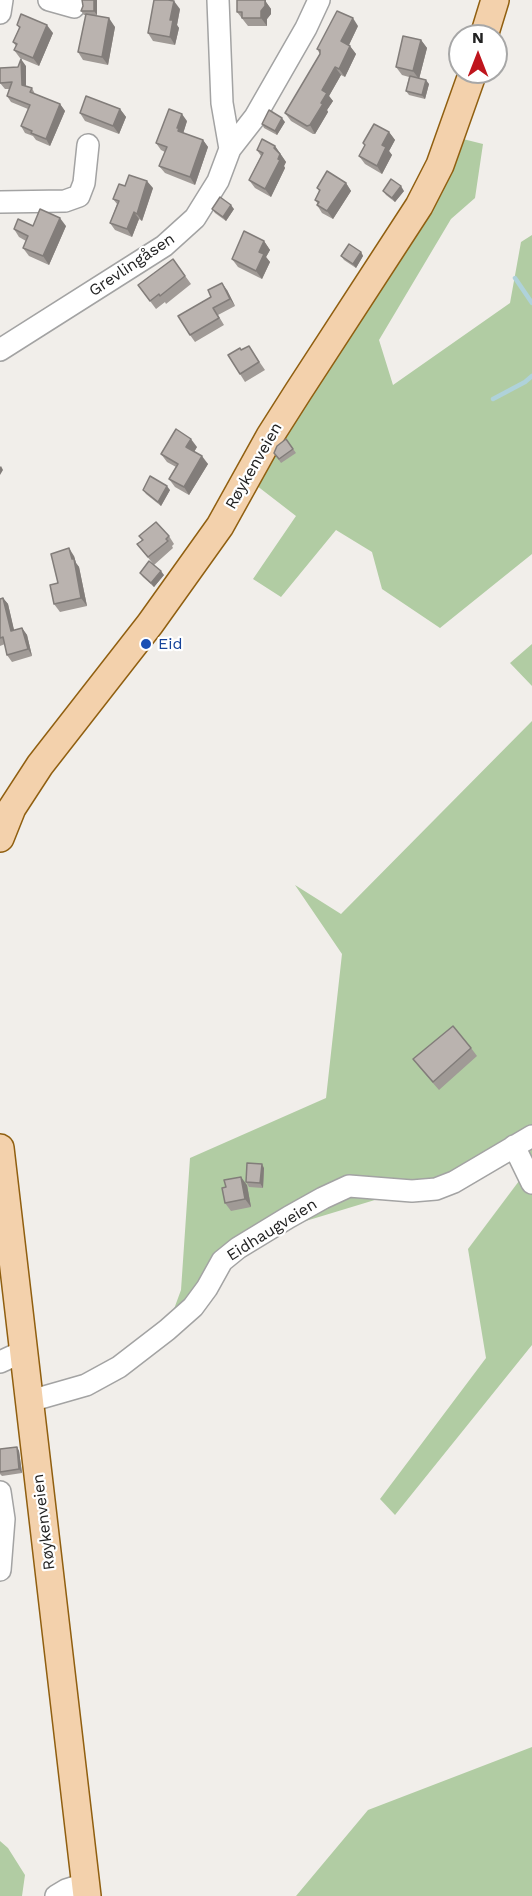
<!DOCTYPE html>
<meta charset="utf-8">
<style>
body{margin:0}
#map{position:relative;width:532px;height:1896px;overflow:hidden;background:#f1eeea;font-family:"Work Sans",sans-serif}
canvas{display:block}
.north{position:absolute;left:448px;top:24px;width:60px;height:60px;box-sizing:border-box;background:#fff;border:2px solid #a7a7a7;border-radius:50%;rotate:0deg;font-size:16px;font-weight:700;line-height:24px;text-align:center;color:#222}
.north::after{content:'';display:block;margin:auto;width:21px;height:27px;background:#bf151d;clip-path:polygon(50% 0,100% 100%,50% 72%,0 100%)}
</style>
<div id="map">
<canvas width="532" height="1896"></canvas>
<div class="north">N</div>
</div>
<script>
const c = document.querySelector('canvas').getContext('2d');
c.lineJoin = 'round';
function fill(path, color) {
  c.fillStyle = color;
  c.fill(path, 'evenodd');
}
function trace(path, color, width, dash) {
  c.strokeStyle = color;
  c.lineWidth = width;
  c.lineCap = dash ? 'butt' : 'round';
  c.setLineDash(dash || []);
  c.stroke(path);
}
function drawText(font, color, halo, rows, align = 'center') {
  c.font = font + ' "Work Sans",sans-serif';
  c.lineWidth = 4.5;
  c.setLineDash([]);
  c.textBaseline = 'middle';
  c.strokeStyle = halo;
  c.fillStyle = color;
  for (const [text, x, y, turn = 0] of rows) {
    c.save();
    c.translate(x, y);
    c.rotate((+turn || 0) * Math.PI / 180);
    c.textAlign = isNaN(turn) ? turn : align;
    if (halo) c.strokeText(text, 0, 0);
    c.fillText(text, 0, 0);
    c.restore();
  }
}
fill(new Path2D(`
 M459 138 483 144 475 198 451 219 379 340 393 385 510 303 521 242 532 235V554L440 628 382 589 372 552 336 530 281 597 253 579 296 516 252 482Z
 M532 644V686L510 663Z
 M532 721V1345L395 1515 380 1499 486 1358 468 1249 525 1173 519 1133 425 1200 388 1196 253 1237 176 1316 174 1309 181 1290 190 1158 326 1098 342 954 295 885 341 914Z
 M532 1747V1896H296L368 1810Z
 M0 1841 8 1848 25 1875 22 1896H0Z`), '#b1cca3');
trace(new Path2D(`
 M515 278 532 303
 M493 399 525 382 532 376`), '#afd2da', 4.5);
const minor = new Path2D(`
 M49 0 74 7
 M218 0 222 103 230 149
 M0 13 2 0
 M0 202 65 201 79 196 84 183 88 145
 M0 350 164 246 195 218 218 181 230 149 255 117 306 28 319 0
 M514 1146 532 1183
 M0 1362 24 1351
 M30 1401 86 1385 119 1367 167 1330 193 1307 207 1288 222 1261 238 1248 289 1217 323 1198 349 1186 412 1191 436 1189 454 1182 532 1136
 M0 1492 4 1519 0 1570
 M56 1896 66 1890 85 1884`);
const major = new Path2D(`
 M484 36 495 0
 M0 838 12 808 40 765 150 624 220 526 270 436 298 392 419 206 440 165 473 72
 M0 1148 87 1896`);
trace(minor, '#a3a3a3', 24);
trace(major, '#905f10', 30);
trace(minor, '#fff', 21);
trace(major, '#f3d1ac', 27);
fill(new Path2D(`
 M82 0H97V15H91L115 27 108 65 83 60 78 52 86 15H84L81 11 83 6Z
 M237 0H266V2L271 9V14L267 19V26H248L237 12Z
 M180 9 177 25 179 28 175 45 153 41 148 33Z
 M17 25 53 33 39 66 20 58 14 50 16 46 13 42 19 28Z
 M358 26 349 45 356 54 345 77 341 75 329 96 333 101 327 110 328 112 315 134H313L291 121 285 113 320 54 317 49Z
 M421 40 427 48 419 79 429 84 425 99 409 95 406 91 409 77 402 75 396 67Z
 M26 66V86L32 88 35 94 60 104 65 111 50 146 36 140 33 136 25 133 21 126 28 109 11 102 7 96 9 89H5L0 83 18 67Z
 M120 109 126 117 119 134 85 121 80 113Z
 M187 121 183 133 203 140 208 147 195 185 165 173 159 166 165 152 161 150 156 143Z
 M285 122 277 135 264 128 262 124Z
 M389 132 395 140 389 151 392 155 382 174 365 164 359 156 365 145 363 143Z
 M275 146 286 162 284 166 285 168 271 197 255 188 249 180 261 156 257 150Z
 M346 183 351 191 333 219 322 213 317 205 318 204 315 200 319 191 317 188Z
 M125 186 153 188 142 221 139 219 132 237 115 230 110 223 117 204 113 199Z
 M383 191H404L395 202 386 195Z
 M212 209H234L226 221 215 213Z
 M33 226H66L49 265 29 256 23 248 26 241 19 237 14 229Z
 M264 241 270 250 266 257 270 262 262 279 238 267 232 259Z
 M361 252 363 256 356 268 344 260 341 256Z
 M173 259 191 284 166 304 165 302 156 309 138 285Z
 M227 290 235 306 218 315 224 325 195 342 190 335Z
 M241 350 254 354 265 370 245 382 240 374Z
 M286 439 296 453 281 463 274 453Z
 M197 447 194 452 208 464 189 495 175 487 169 479 176 467 167 462 161 454Z
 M143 490H170L161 506 146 494Z
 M139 536H169L174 544 172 546 173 548 154 565 137 544 142 540Z
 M74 556 76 563 79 567 87 606 60 612 54 604 58 583Z
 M140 573 164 575 154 587 143 577Z
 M3 598 8 604 14 631 22 628 27 635 32 656 12 662 7 655 5 644 0 646V599Z
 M471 1048 477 1056 439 1090 419 1067 413 1059Z
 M264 1168 263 1188 249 1187 246 1182Z
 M247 1185 251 1207 231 1211 225 1203Z
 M17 1447 19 1451 22 1473 2 1476 0 1474V1449Z`), '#a09a96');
fill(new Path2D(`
 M94 0H97V15L94 11Z
 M264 0H266V2L271 9V14L267 19V26L261 18V11Z
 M174 1 180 9 177 25 179 28 175 45 170 37V20Z
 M109 18 115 27 108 65 102 57Z
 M353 18 358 26 347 49 341 41Z
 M47 25 53 33 39 66 33 58Z
 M421 40 427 48 419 79 413 71Z
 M350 46 356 54 345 77 339 69Z
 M21 59 26 66V91L22 85Z
 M335 67 341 75 329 96 333 101 327 110 328 112 315 134 310 125 322 90Z
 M426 80 429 84 425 99 422 95Z
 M60 104 65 111 50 146 46 139Z
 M120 109 126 117 119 134 113 126Z
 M182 114 187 121 183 134 178 131 177 128Z
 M282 118 285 122 277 135 275 131Z
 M389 132 395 140 389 151 392 155 382 174 377 166 382 145Z
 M203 140 208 147 195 185 190 177Z
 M275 146 286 162 284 166 285 168 271 197 265 189Z
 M147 181 153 188 142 221 137 214Z
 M346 183 351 191 333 219 327 211Z
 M401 186 404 191 395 202 392 198Z
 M231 205 234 209 226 221 223 217Z
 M134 212 139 219 132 237 127 229Z
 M60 218 66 226 49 265 43 256Z
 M264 241 270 250 266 257 270 262 262 279 256 271 259 252Z
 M361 252 363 256 356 268 353 264Z
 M222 283 227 290 235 306 230 299Z
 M191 439 197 447 192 455 186 447Z
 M202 456 208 464 189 495 184 487Z
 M1 466 3 470 0 475V467Z
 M167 486 170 490 161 506 158 502Z
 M69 548 74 556 76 563 79 567 87 606 81 598 72 559Z
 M161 571 164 575 154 587 151 583Z
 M3 598 8 604 16 638 11 631Z
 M22 628 27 635 32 656 28 649Z
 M262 1164 264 1168 263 1188 260 1183Z
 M241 1177 247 1185 251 1207 245 1199Z
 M17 1447 19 1451 22 1473 19 1469Z`), '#827d7a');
const building = new Path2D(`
 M82 0H94V11H81L83 6Z
 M154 0H168L174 1 170 20H173L170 37 148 33Z
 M237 0H265V6L261 11V18H242V12H237Z
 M337 11 353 18 341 41 350 46 339 69 335 67 322 90 327 93 321 103 323 104 310 125 307 126 285 113 320 54V50L317 49Z
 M21 14 47 25 33 58 14 50 17 44 13 42 20 27 17 25Z
 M86 14 109 18 102 57 78 52Z
 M403 36 421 40 413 71 396 67Z
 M21 59 22 85 32 88 30 92 60 104 46 139 31 133 32 131 21 126 30 105 7 96 12 82 0 83V68L18 67Z
 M410 76 426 80 422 95 406 91Z
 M86 96 120 109 113 126 80 113Z
 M169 109 182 114 177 128H179L178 131 203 140 190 177 159 166 167 147 156 143Z
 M269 110 282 118 275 131 262 124Z
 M374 124 389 132 382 145 386 147 377 166 359 156 365 145 363 143Z
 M262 139 275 146 274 148 280 154 278 159 280 160 265 189 249 180 263 153 257 150Z
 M327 171 346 183 327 211 317 205 319 202 315 200 320 190 317 188Z
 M129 175 147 181 137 214 134 212 127 229 110 223 119 201 113 199 119 184 125 186Z
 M391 179 401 186 392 198 383 191Z
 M220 197 231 205 223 217 212 209Z
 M40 209 60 218 43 256 23 248 28 236 14 229 18 219 33 226Z
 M244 231 264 241 259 252 264 254 256 271 232 259Z
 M349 244 361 252 353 264 341 256Z
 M173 259 185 276 160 296 159 294 150 301 138 285Z
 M222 283 230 299 213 308 219 318 190 335 178 316 211 297 208 290Z
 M249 346 259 362 240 374 228 355 240 348 241 350Z
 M176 429 191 439 186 447 202 456 184 487 169 479 178 464 161 454Z
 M286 439 293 449 279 459 274 453 277 446Z
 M150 476 167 486 158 502 143 490Z
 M156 522 169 536 166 539 168 541 148 557 137 544 143 540 139 536Z
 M69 548 72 559H74L81 598 54 604 50 585 58 583 51 554Z
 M149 561 161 571 151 583 140 573Z
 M3 598 11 631 22 628 28 649 7 655 3 637 0 638V599Z
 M453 1026 471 1048 433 1082 413 1059Z
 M247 1163 262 1164 260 1183 246 1182Z
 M241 1177 245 1199 225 1203 222 1188 226 1187 224 1180Z
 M17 1447 19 1469 0 1472V1449Z`);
fill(building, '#bab3af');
trace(building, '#827d7a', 1.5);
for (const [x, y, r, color] of [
 [146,644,6,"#1a4fb4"]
]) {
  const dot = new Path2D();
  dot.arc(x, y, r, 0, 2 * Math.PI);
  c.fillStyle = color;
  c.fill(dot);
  trace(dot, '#fff', 2);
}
drawText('16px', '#222', '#fff', [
 ["Grevlingåsen",132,265,-34],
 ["Røykenveien",254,466,-60],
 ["Eidhaugveien",272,1230,-32],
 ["Røykenveien",44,1522,-97]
]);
drawText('16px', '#164399', '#fff', [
 ["Eid",158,644]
], 'left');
</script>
